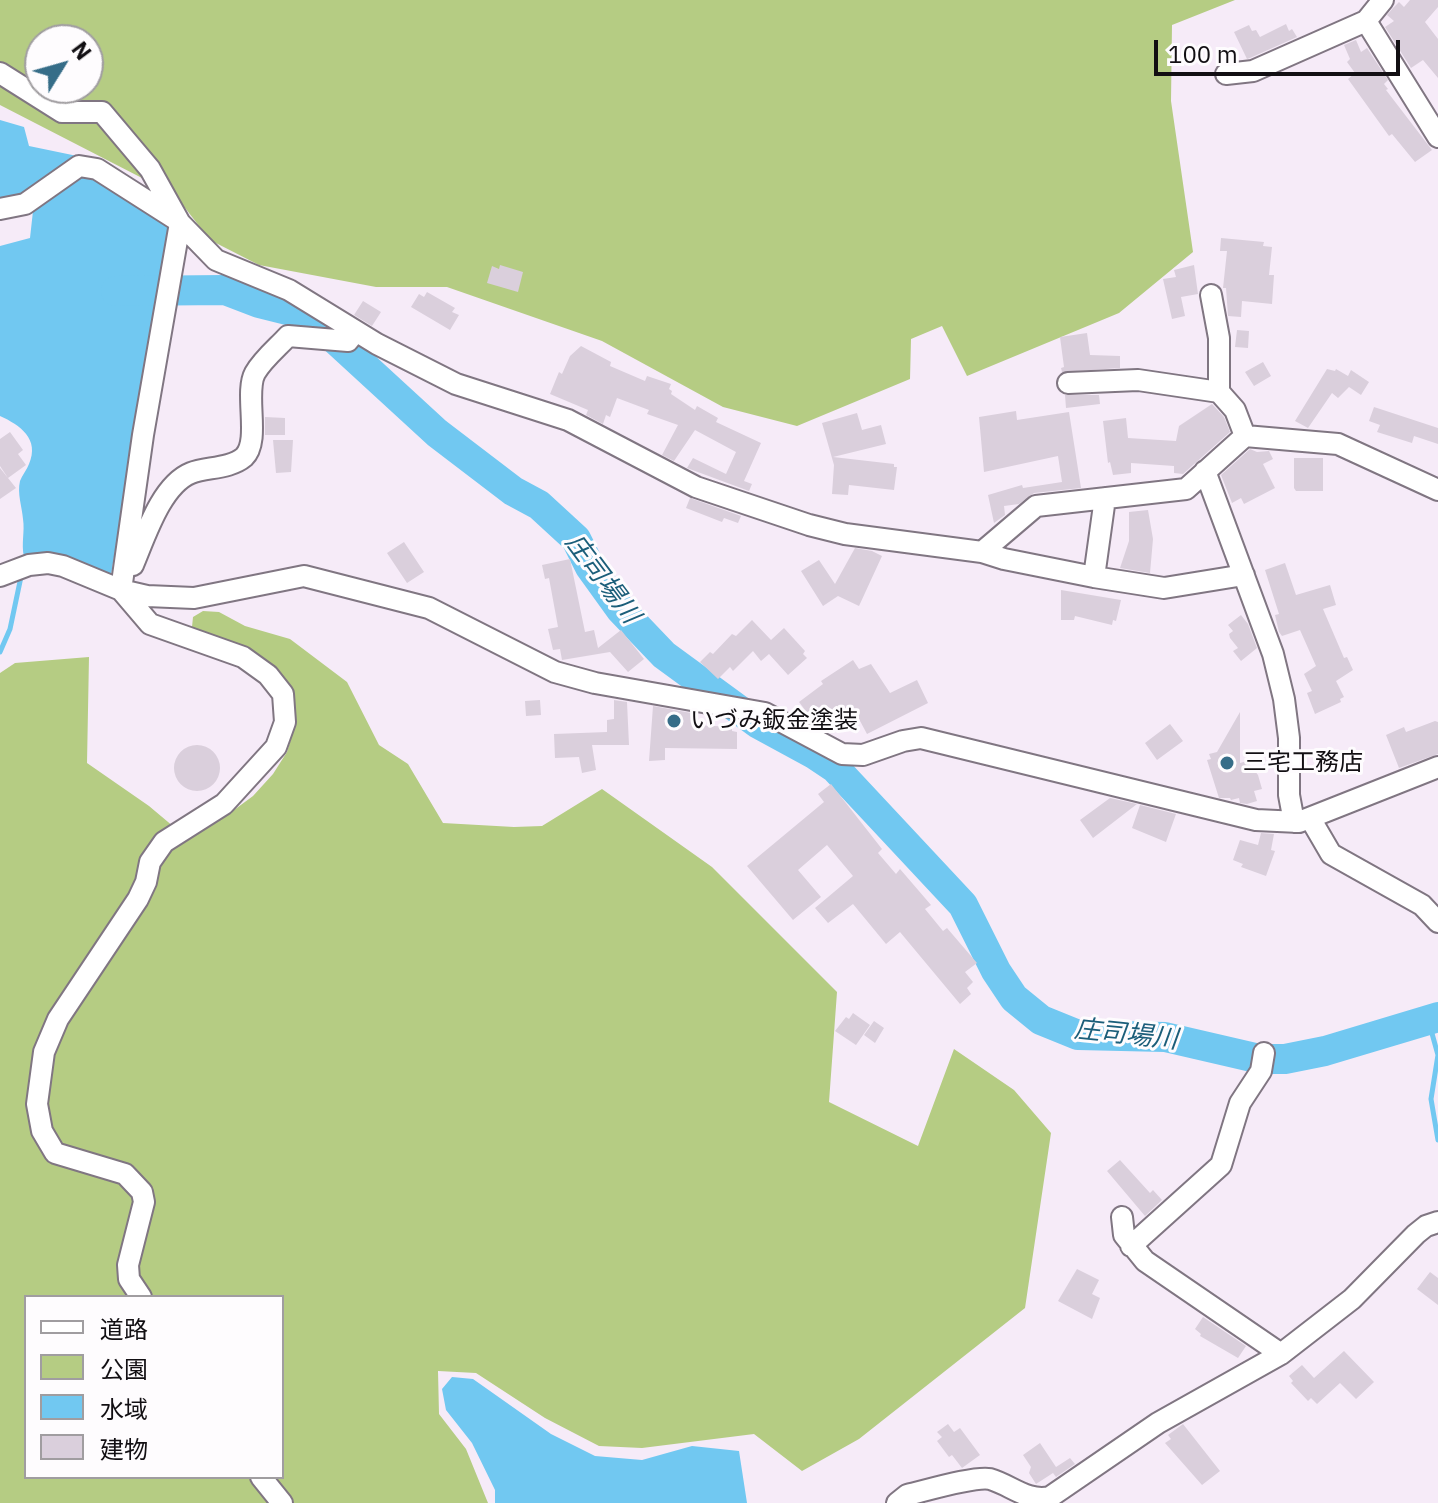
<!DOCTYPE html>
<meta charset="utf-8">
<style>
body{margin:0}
#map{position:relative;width:1438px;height:1503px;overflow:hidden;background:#f6ebf8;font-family:"IBM Plex Sans","Noto Sans JP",sans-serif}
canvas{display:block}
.legend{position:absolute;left:24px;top:1295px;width:260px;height:184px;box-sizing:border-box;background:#fefcfe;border:2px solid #a09da0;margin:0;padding:10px 14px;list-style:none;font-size:24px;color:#120f13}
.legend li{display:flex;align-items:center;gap:16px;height:40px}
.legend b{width:40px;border:2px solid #a09da0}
.north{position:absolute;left:24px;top:24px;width:80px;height:80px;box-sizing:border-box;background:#fefcfe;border:2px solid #a09da0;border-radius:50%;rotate:53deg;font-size:22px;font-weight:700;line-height:32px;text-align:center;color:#120f13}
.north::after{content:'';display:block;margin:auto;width:28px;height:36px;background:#366d88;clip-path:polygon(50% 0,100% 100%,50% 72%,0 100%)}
.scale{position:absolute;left:1154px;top:40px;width:246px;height:36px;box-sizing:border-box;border:4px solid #120f13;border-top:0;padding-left:10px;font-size:24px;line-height:28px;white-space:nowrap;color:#120f13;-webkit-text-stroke:6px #fefcfe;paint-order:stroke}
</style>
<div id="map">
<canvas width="1438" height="1503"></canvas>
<ul class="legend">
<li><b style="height:10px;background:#fff"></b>道路</li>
<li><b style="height:22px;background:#b5cc83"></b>公園</li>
<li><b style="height:22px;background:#71c8f1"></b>水域</li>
<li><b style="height:22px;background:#dacfdc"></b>建物</li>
</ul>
<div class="north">N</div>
<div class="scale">100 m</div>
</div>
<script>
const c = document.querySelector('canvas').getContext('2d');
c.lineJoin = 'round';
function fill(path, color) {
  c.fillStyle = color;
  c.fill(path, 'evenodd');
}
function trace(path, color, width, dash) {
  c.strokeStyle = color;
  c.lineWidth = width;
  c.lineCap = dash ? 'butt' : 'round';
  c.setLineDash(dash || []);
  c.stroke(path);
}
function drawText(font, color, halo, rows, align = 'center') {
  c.font = font + ' "IBM Plex Sans","Noto Sans JP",sans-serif';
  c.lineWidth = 6;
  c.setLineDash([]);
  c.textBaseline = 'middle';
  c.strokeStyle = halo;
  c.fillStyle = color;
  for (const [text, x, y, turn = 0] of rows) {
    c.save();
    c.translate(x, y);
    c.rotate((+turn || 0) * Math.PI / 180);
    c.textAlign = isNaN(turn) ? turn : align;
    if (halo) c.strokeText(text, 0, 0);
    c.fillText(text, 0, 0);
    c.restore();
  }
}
fill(new Path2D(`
 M0 0H1235L1172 25 1171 101 1193 252 1119 313 967 376 942 326 911 339 910 379 797 426 723 407 602 341 447 287H376L259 265 210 240 175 195 0 105ZM40 40H88V88H40Z
 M203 611 219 612 245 626 290 639 347 682 379 745 408 764 443 823 514 827 542 826 602 789 712 867 837 992 829 1102 918 1146 954 1049 1014 1090 1051 1133 1025 1308 859 1439 802 1471 754 1434 642 1448 599 1446 545 1418 476 1373 438 1371 439 1414 466 1449 488 1503H0V673L15 663 89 657 87 763 149 806 174 827 201 829 230 813 253 796 273 774 287 752 296 722 291 688 251 654 192 627 193 617ZM26 1297H282V1477H26Z`), '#b5cc83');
fill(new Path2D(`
 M0 120 24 127 29 146 82 157 19 200 0 202Z
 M78 175 105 179 168 228 111 575 24 557C21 543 25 532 23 519 22 506 17 494 20 481 22 475 27 470 29 464 40 439 20 425 0 416V246L30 238 33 211Z
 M452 1377 473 1379 551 1434 595 1456 642 1460 692 1446 739 1451 747 1503H495V1490L472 1443 446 1410 442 1389Z`), '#71c8f1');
trace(new Path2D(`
 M0 652 10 629 22 572
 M1428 1019 1438 1055 1431 1099 1438 1140`), '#71c8f1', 5);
trace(new Path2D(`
 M116 291 225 290 259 303 291 311 327 332 437 433 513 491 539 505 576 539 590 567 621 610 664 655 757 723 814 754 835 768 963 905 996 971 1014 998 1041 1020 1078 1035 1165 1037 1260 1059H1285L1325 1051 1438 1017`), '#71c8f1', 30);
fill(new Path2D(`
 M1410 0H1438V7L1425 22 1438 39V78L1423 60 1411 68 1385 27 1394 21 1387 15 1393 8 1399 2 1404 7Z
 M1286 24 1289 31 1292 29 1297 37 1250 58 1247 59 1234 32 1249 25 1252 31 1256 30 1260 37Z
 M1356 40 1361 52 1367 48 1388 80 1384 84 1388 89 1386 90 1432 150 1415 162 1392 134 1389 136 1348 79 1355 73 1347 62 1350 59 1344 45Z
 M1221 238 1264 242 1263 246 1272 247 1269 275H1274L1272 304 1242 301 1241 317 1228 316 1226 288H1223L1227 251H1220Z
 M500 265 523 272 518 292 487 283 492 266 499 269Z
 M1194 265 1198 294 1181 297 1185 316 1172 319 1163 279 1176 277 1174 270Z
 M427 292 455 308 452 312 459 315 450 330 411 307 419 294 424 297Z
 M363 301 381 312 372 326 354 315Z
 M1237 330 1249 331 1248 348 1235 347Z
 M1087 333 1090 355 1120 356V368L1062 372 1061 368 1064 367 1060 337Z
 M581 346 611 362 610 366 645 381 647 376 671 384 669 389 672 391 671 394 695 410 697 406 718 418 716 422 761 443 744 481 752 484 749 491 687 468 693 458 726 474 736 452 695 430 674 461 662 455 678 425 647 414 649 410 617 398 610 417 606 415 603 424 586 415 588 410 550 394 559 372 562 374 570 356Z
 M1263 362 1271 376 1254 386 1245 372Z
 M1327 369 1335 371 1336 369 1348 376 1351 370 1369 382 1361 395 1349 387 1338 398 1332 393 1308 428 1295 421Z
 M1065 395H1099L1100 404 1066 408Z
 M1212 404 1224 417 1230 432 1183 474 1174 473V466L1131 463V473L1113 475 1110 462 1108 463 1103 421 1126 418 1128 438 1176 441 1179 426Z
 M1374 407 1438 428V444L1414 436 1412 443 1377 432 1380 425 1369 421Z
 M1016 411 1017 420 1069 412 1081 488 1034 493 1019 504 1004 506 1005 515 994 523 988 495 1022 485 1023 488 1062 482 1058 456 984 472 979 417Z
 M857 413 862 430 881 425 886 444 833 457 894 464V467H897L894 490 849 485 848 495 832 494 834 465 822 423Z
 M265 417 285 418V435H265Z
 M10 432 23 450 18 454 26 465 8 478 0 466V439Z
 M273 440H293L291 472 276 473Z
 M1250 449 1257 452 1269 451 1273 459 1263 464 1275 488 1244 504 1241 498 1232 503 1221 475Z
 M1294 458H1323V491H1296L1294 488Z
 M0 468 16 488 0 499Z
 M690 498 741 516 738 523 724 518 722 522 686 508Z
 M1148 510 1153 539 1150 573 1120 568 1129 541V512Z
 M404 542 424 572 407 583 387 553Z
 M855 548 872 551 882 556 859 606 838 596 823 606 801 571 819 560 835 584Z
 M570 559 585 632 594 630 598 648 621 630 644 659 628 672 610 652 562 660 560 649 553 650 548 629 558 627 549 578 545 579 542 565Z
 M1285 563 1296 595 1330 585 1336 605 1323 609 1344 658 1347 657 1353 670 1336 681 1344 697 1340 699 1341 702 1315 714 1307 693 1312 691 1304 674 1316 666 1300 630 1282 636 1279 632 1275 615 1279 614 1265 570Z
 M1061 590 1121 600 1116 621 1113 620 1112 625 1075 616 1074 620H1061Z
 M1241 615 1248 624 1257 648 1241 661 1233 651 1238 648 1230 638 1229 634 1233 631 1228 625Z
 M752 620 771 640 784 628 805 651 803 654 807 658 788 675 769 654 761 661 753 651 733 671 730 667 718 679 700 662 710 652 713 654 732 634 736 636Z
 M853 660 859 669 871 664 890 693 917 680 928 703 867 734 852 706 837 717 831 709 814 722 799 702 823 684 821 681Z
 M540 700 541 715 526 716 525 701Z
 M614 700 627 702 629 745H592L596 770 582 773 579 757 555 758 554 734 607 732V720L614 719Z
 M653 706 697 714 696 725 732 727V731L737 732V749L665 748V760L649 761Z
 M1240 712V763L1247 761 1258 775 1262 789 1254 791 1257 801 1247 804 1240 803 1239 798 1231 800 1230 798H1219L1207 760 1211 759 1209 754 1217 752Z
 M1435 721 1438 722V754L1399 768 1386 735 1404 727 1406 732Z
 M1170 724 1183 741 1157 760 1145 743Z
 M174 768a23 23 0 1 1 46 0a23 23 0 1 1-46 0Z
 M831 784 882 849 878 853 896 874 900 869 931 905 925 909 943 931 947 928 977 963 965 972 973 982 967 988 971 994 960 1004 900 932 886 944 853 904 828 923 815 908 853 876 827 845 798 870 821 897 793 920 747 866 824 802 818 794Z
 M1110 798 1137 804 1093 838 1080 820Z
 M1140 805 1176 814 1166 842 1132 828Z
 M1261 833 1274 834 1271 850 1275 851 1266 876 1241 867 1243 864 1233 860 1240 840 1258 845Z
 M853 1013 870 1025 856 1045 835 1031 846 1017 849 1019Z
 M874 1021 884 1028 875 1043 864 1035Z
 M1120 1160 1150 1193 1153 1190 1162 1200 1145 1216 1107 1171Z
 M1077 1269 1099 1280 1092 1294 1100 1298 1092 1319 1058 1301Z
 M1430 1272 1438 1278V1305L1417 1289Z
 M1203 1317 1246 1346 1238 1358 1200 1336 1201 1334 1195 1329Z
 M1344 1351 1374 1382 1356 1399 1340 1383 1317 1404 1311 1398 1308 1401 1291 1383 1293 1381 1289 1376 1302 1365 1314 1378Z
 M948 1424 954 1432 960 1428 980 1455 962 1468 952 1455 949 1457 937 1441 942 1437 937 1432Z
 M1183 1424 1220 1471 1202 1485 1165 1443 1171 1439 1168 1435Z
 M1040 1443 1056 1467 1070 1458 1075 1464 1056 1477 1053 1473 1036 1484 1029 1473 1031 1467 1023 1455Z`), '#dacfdc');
const minor = new Path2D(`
 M1366 21 1438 137
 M0 73 62 112H102L150 169 180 223 216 260 289 290 377 344 456 384 568 420 696 487 809 525 845 534 982 552 1036 506 1186 489 1245 436 1338 444 1438 490
 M1226 74 1253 71 1366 21 1383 0
 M0 209 25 204 79 166 97 169 177 220
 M1211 295 1219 338V392L1235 410 1245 436
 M1068 383 1138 380 1219 392
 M1205 471 1273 654 1284 699 1289 738V795L1294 822
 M982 552 1004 559 1094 577 1164 588 1244 575
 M133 565C145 537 161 485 191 473 206 467 230 469 244 457 261 441 244 393 255 373 263 359 278 347 288 336L348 341 356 331
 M0 576 29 565 48 563 63 566 121 590 147 596 194 598 304 576 429 608 555 672 595 683 765 713 842 754 863 755 903 741 921 738 1256 820 1299 822 1438 767
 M1094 577 1105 498
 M1310 818 1331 854 1422 905 1438 922
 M1122 1217 1124 1235 1145 1261 1281 1354
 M1131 1246 1221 1165 1240 1103 1261 1071 1264 1053
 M141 1297 129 1279 128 1265 144 1202 142 1192 125 1174 55 1153 42 1131 37 1104 44 1052 58 1019 138 899 146 882 150 862 164 842 224 804 276 747 285 722 283 694 268 675 243 657 150 624 121 590 143 435 180 223
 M261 1477 282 1503
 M897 1503 907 1495C925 1491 974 1476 990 1479 1011 1485 1027 1502 1050 1497L1158 1423 1281 1354 1352 1299 1416 1234 1426 1226 1438 1222`);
trace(minor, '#807682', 24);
trace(minor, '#fff', 20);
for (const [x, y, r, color] of [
 [674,721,8,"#366d88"],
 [1227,763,8,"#366d88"]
]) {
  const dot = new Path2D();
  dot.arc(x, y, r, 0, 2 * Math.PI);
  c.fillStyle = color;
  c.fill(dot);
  trace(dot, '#fefcfe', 3);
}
drawText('24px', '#120f13', '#fefcfe', [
 ["いづみ鈑金塗装",690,721],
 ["三宅工務店",1243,763]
], 'left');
drawText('italic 26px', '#1b5e7a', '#fefcfe', [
 ["庄司場川",602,579,53],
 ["庄司場川",1126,1035,6]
]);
</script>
